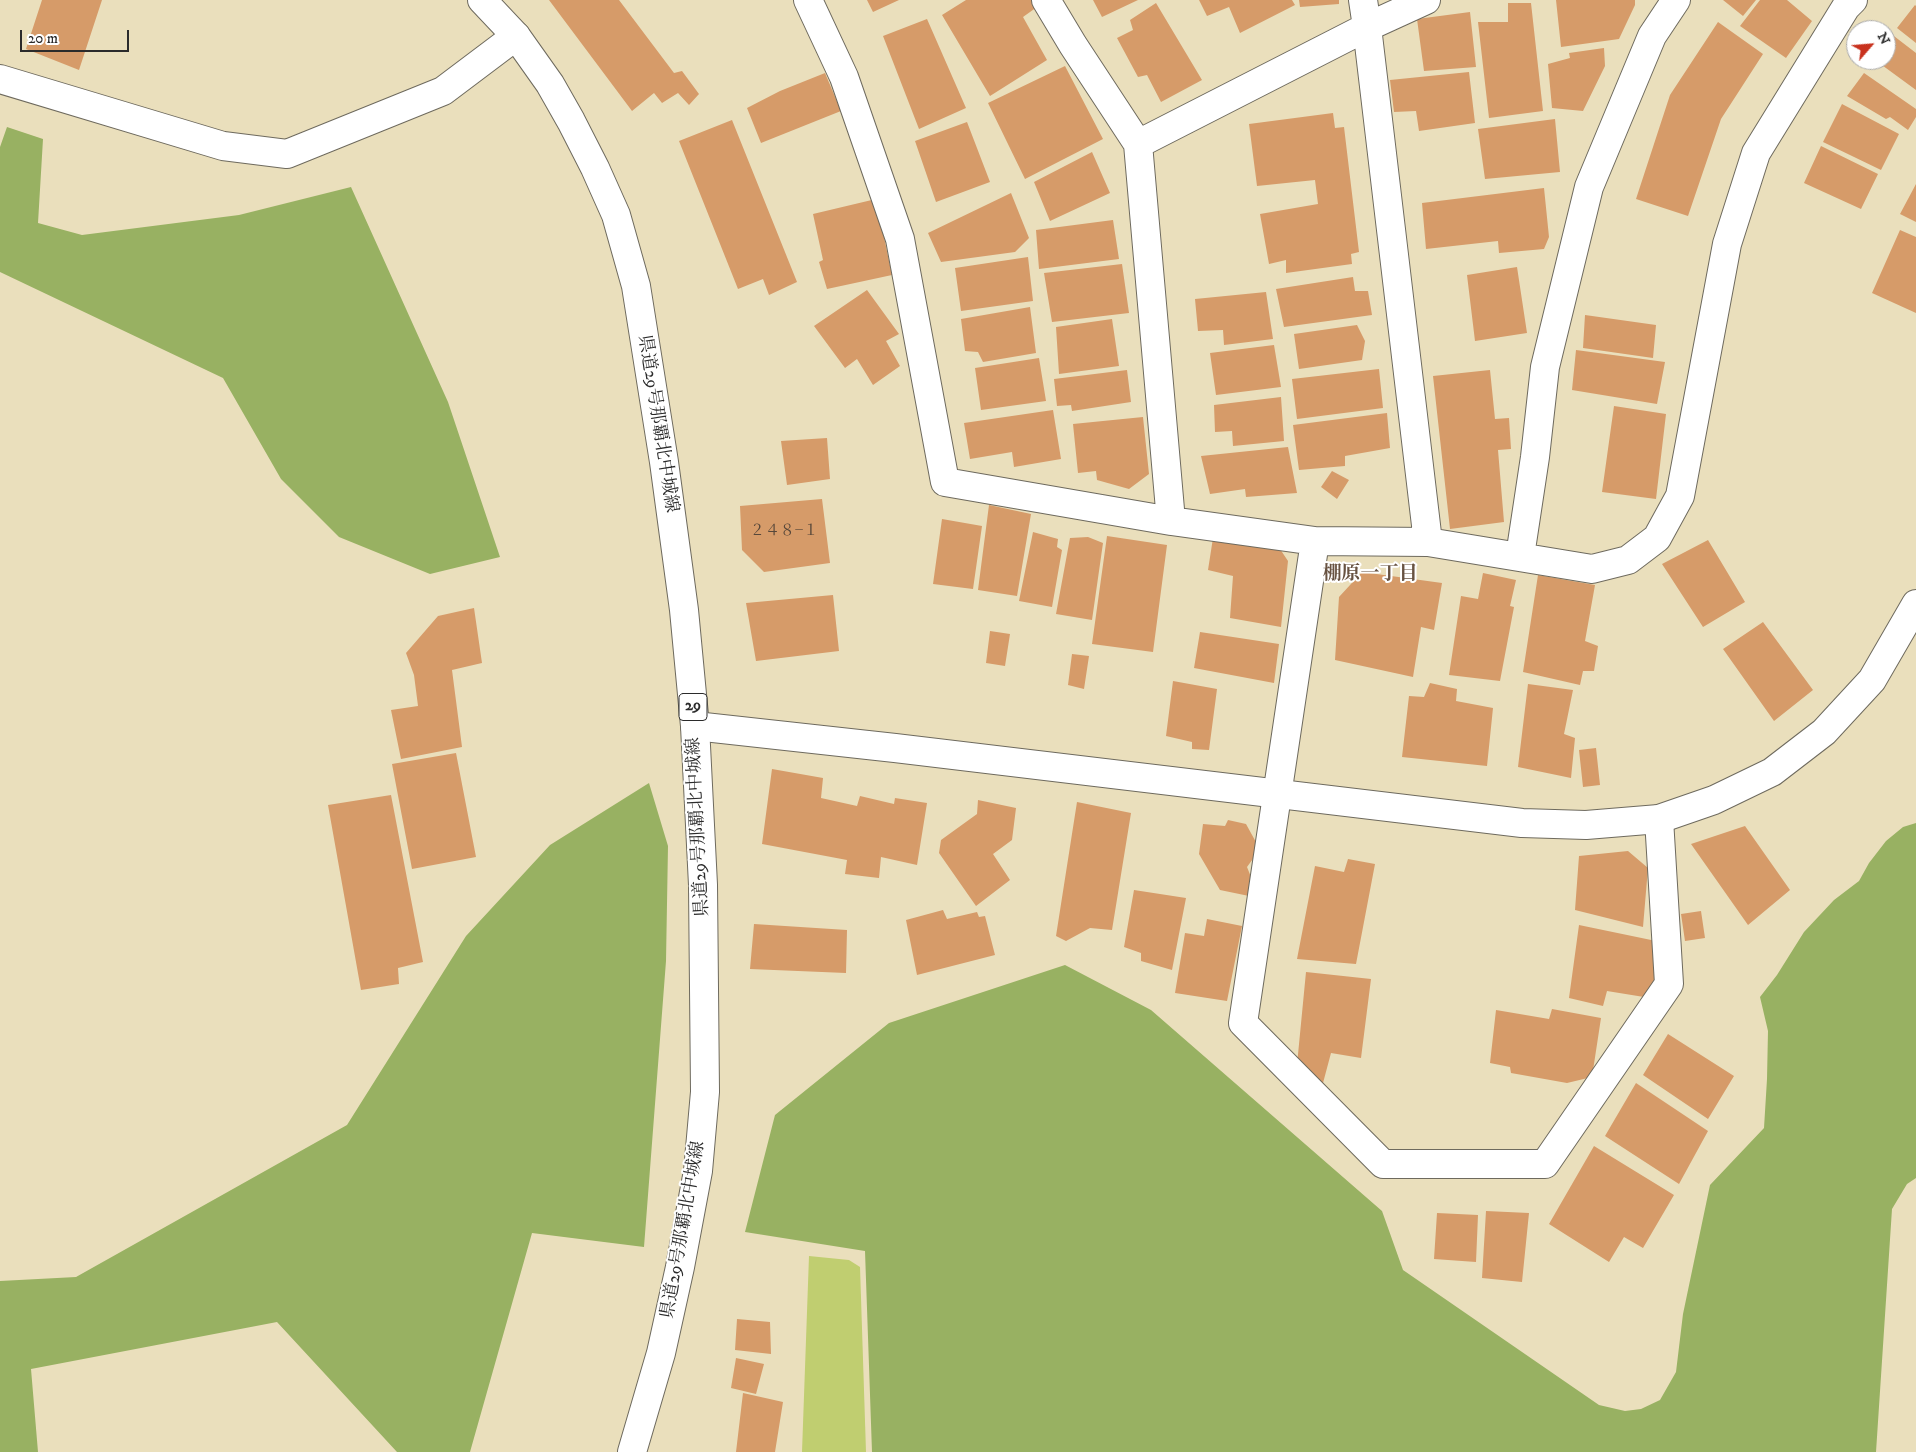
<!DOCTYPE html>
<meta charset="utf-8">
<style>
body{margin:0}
#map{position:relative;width:1916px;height:1452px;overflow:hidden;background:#eadfbc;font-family:"IM FELL DW Pica",serif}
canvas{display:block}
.north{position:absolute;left:1846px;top:20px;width:50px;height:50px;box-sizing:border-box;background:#fff;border:1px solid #aaa;border-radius:50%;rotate:63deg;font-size:14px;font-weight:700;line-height:20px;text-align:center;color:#2b2b2b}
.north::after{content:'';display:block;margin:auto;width:18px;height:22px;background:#c8321e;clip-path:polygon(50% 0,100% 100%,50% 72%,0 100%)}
.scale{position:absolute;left:20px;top:30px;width:109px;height:22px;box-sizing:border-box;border:2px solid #2b2b2b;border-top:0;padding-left:6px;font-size:15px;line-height:18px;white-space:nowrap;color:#2b2b2b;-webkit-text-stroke:4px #fff;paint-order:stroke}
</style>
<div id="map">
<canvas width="1916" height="1452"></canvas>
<div class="north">N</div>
<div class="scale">20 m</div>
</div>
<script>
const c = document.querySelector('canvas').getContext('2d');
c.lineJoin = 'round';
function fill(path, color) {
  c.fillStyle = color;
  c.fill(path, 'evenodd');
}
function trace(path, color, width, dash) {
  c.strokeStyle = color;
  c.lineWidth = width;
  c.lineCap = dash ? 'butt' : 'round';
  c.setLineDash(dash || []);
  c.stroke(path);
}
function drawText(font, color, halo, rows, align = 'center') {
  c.font = font + ' "IM FELL DW Pica","Noto Serif JP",serif';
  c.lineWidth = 4;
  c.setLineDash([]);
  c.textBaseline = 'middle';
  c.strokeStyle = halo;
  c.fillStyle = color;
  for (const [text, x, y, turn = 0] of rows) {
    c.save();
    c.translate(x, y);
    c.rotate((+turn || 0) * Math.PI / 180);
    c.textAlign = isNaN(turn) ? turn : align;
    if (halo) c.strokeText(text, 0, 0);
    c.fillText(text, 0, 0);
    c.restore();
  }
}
fill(new Path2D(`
 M809 1256 849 1260 860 1267 866 1452H802Z`), '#c0ce70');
fill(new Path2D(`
 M7 127 43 139 38 223 82 235 239 215 351 187 448 402 500 557 430 574 339 537 281 479 223 378 0 272V147Z
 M649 783 668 846 666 961 644 1247 532 1233 470 1452H397L277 1322 31 1369 38 1452H0V1281L76 1277 347 1125 466 936 550 845Z
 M1916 823V1178L1907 1184 1892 1209 1876 1452H872L865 1251 745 1232 775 1115 889 1023 1065 965 1151 1010 1382 1211 1403 1270 1599 1405 1625 1411 1641 1409 1660 1400 1676 1372 1683 1314 1710 1185 1764 1128 1767 1079 1768 1031 1760 997 1777 975 1804 932 1834 900 1859 881 1869 863 1886 841 1903 827Z`), '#98b162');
fill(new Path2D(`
 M42 0H102L79 70 26 49Z
 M549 0H619L674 73 682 71 699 94 689 105 678 93 662 103 654 93 632 111Z
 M867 0H899L873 12Z
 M966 0H1033L1037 7 1023 17 1047 60 990 96 942 15Z
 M1093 0H1138L1102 17Z
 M1199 0H1292L1295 5 1240 33 1229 7 1207 16Z
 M1299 0H1339V4L1300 7Z
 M1556 0H1635V5L1619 39 1561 47Z
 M1723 0H1756L1743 16Z
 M1760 0H1787L1812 21 1786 58 1740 26Z
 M1156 3 1202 80 1161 102 1147 75 1138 77 1117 38 1133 30 1130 20Z
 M1508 3H1531L1543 111 1489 118 1478 22H1508Z
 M1915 5 1916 6V43L1897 28Z
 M1470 12 1476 67 1424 71 1417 19Z
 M927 19 966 108 919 129 883 36Z
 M1718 22 1763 54 1721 119 1688 216 1636 199 1670 95Z
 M1890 33 1916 53V90L1875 60H1886V39Z
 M1604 48 1605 66 1583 111 1552 108 1548 64 1570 58 1569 53Z
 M1065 66 1103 139 1025 179 988 103Z
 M1469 72 1475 123 1419 131 1416 111 1394 112 1390 80Z
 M825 73 841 111 761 143 747 108 780 91Z
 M1864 73 1916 109V117L1908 130 1890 117 1886 119 1847 96Z
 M1842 104 1899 134 1881 170 1823 142Z
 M1333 113 1335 128 1344 127 1359 252 1351 254 1352 264 1286 273V260L1269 264 1260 214 1318 204 1315 180 1257 186 1249 124Z
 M1555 119 1560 172 1485 179 1478 129Z
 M732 120 797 282 769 295 763 279 738 289 679 141Z
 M967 122 990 182 936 202 915 141Z
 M1821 146 1878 174 1861 209 1804 183Z
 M1092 152 1110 193 1050 221 1034 182Z
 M1916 184V222L1900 214Z
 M1544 188 1549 237 1544 249 1499 253 1498 241 1426 249 1422 203Z
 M1011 193 1029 238 1015 252 941 262 928 233Z
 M876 199 892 275 827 289 819 262 823 260 813 214Z
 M1113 220 1119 259 1039 269 1036 230Z
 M1900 230 1916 237V313L1872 293Z
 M1028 257 1033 301 961 311 955 268Z
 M1122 264 1129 313 1052 322 1044 273Z
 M1517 267 1527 333 1475 341 1467 275Z
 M1353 277 1355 291H1368L1372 315 1284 327 1276 289Z
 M867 290 899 334 886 341 900 366 873 385 857 359 845 368 814 326Z
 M1266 292 1273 339 1224 345 1223 330 1198 331 1195 299Z
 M1030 307 1036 353 983 362 978 352 965 351 961 319Z
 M1585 315 1656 325 1653 358 1583 348Z
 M1112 319 1119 366 1059 374 1056 327Z
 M1357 325 1365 341 1362 360 1299 369 1294 334Z
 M1274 345 1281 387 1216 395 1210 353Z
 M1576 350 1665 362 1657 404 1572 390Z
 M1039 358 1046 401 981 410 975 368Z
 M1379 369 1383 408 1297 419 1292 379Z
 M1127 370 1131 402 1072 411 1071 405 1057 406 1054 379Z
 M1490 370 1495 419 1509 418 1511 449 1498 450 1504 522 1450 529 1433 376Z
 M1281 397 1284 441 1233 446 1232 431 1215 432 1214 405Z
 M1614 406 1666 414 1656 499 1602 492Z
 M1053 410 1061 459 1014 467 1012 452 970 459 964 423Z
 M1387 413 1390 448 1345 456V466L1299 470 1293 425Z
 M1143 417 1149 474 1129 489 1097 480 1096 471 1078 473 1073 424Z
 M827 438 830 479 787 485 781 441Z
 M1288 447 1297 493 1246 497 1245 489 1210 494 1201 456Z
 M1332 471 1349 480 1337 499 1321 487Z
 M822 499 830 563 764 572 742 550 740 506Z
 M989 505 1031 514 1017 596 978 590Z
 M942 519 982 526 973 589 933 584Z
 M1033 532 1058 539 1057 547 1062 550 1052 607 1019 601Z
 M1107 536 1167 545 1153 652 1092 644Z
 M1088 537 1103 543 1092 620 1056 614 1070 538Z
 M1213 538 1276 543 1288 561 1281 627 1230 618 1233 576 1208 570Z
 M1708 540 1745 602 1703 627 1662 564Z
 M1362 572 1442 583 1434 630 1421 627 1413 677 1335 660 1339 597Z
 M1483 573 1516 580 1510 606 1514 607 1500 681 1449 675 1461 596 1478 599Z
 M1538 575 1595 585 1585 641 1598 646 1594 671H1583L1580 685 1523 672Z
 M833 595 839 651 756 661 746 603Z
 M474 608 482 663 452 670 462 747 401 759 391 710 418 706 414 675 406 653 438 616Z
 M1763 622 1813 690 1774 721 1723 649Z
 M990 631 1010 634 1005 666 986 663Z
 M1200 632 1279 644 1274 683 1194 668Z
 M1072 654 1089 656 1084 689 1068 685Z
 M1173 681 1217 689 1209 750 1192 749V742L1166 736Z
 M1430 683 1457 689 1456 701 1493 708 1487 766 1402 757 1409 696 1424 697Z
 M1528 684 1573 690 1564 734 1575 738 1571 778 1518 767Z
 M1596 748 1600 785 1583 787 1579 750Z
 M456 753 476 857 412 869 392 764Z
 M772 769 823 778 821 798 857 806 860 796 894 804 895 798 927 803 917 865 881 857 879 878 845 874 847 860 762 844Z
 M391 795 423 962 398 968 399 984 361 990 328 805Z
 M978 800 1016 808 1012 840 993 854 1010 880 976 906 939 853 941 840 977 814Z
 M1077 802 1131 813 1112 930 1090 928 1066 941 1056 936Z
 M1228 820 1246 824 1257 844 1255 856 1247 867 1251 877 1249 896 1220 890 1199 854 1203 824 1225 826Z
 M1745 826 1790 890 1748 925 1691 844Z
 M1628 851 1648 868 1643 927 1575 910 1579 856Z
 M1348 859 1375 864 1356 964 1297 959 1315 866 1344 872Z
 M1134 890 1186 898 1172 970 1141 961V953L1124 947Z
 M943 910 947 919 977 912 979 917 985 916 995 955 917 975 906 920Z
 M1701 911 1705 938 1685 941 1681 914Z
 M1207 919 1242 926 1227 1001 1175 993 1185 933 1204 936Z
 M754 924 847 930 846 973 750 969Z
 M1579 925 1656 941 1655 979 1644 997 1607 991 1603 1006 1569 998Z
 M1306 972 1371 979 1361 1058 1331 1053 1323 1083 1296 1075Z
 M1552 1009 1601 1018 1592 1077 1567 1083 1511 1073 1510 1067 1490 1063 1496 1010 1549 1019Z
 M1668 1034 1734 1076 1708 1119 1643 1075Z
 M1636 1083 1708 1131 1679 1184 1605 1136Z
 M1594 1146 1674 1195 1643 1248 1624 1237 1609 1262 1549 1224Z
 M1486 1211 1529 1213 1522 1282 1482 1278Z
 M1437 1213 1478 1215 1476 1262 1434 1259Z
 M737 1319 770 1322 771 1354 735 1350Z
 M736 1358 764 1364 756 1394 731 1388Z
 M743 1393 783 1402 775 1452H736Z`), '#d69b69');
const minor = new Path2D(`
 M808 0 844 77 900 239 945 482 1171 521 1315 541 1428 542 1592 569 1628 560 1657 538 1680 496 1727 244 1756 153 1846 7 1853 0
 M1046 0 1073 45 1138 144 1171 521
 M1363 0 1367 27 1428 542
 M0 79 223 146 287 154 443 91 516 36
 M1138 144 1367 27 1426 0
 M1315 541 1243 1023 1383 1164H1545L1669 984 1659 819
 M1520 556 1535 457 1545 367 1589 187 1652 36 1676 0`);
const tertiary = new Path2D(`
 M695 726 895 748 1522 823 1586 825 1659 819 1714 800 1772 772 1824 732 1872 680 1916 604`);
const primary = new Path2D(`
 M482 0 516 36 550 84 571 121 595 168 616 215 636 286 664 462 684 610 695 726 703 885 705 1092 698 1171 680 1267 661 1353 632 1452`);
trace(minor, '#6e6a5e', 30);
trace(tertiary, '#6e6a5e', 30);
trace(primary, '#6e6a5e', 30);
trace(minor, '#fff', 28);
trace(tertiary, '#fff', 28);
trace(primary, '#fff', 28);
drawText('15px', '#56473a', null, [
 ["２４８−１",784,532]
]);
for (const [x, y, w] of [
 [693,707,28]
]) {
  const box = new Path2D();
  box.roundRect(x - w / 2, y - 13.5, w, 27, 4);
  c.fillStyle = '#fff';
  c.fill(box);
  trace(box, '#2b2b2b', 1);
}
drawText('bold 16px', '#2b2b2b', null, [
 ["29",693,707]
]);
drawText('18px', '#2b2b2b', '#fff', [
 ["県道29号那覇北中城線",657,424,81],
 ["県道29号那覇北中城線",699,827,-93],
 ["県道29号那覇北中城線",684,1230,-80]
]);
drawText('bold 19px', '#675241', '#fff', [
 ["棚原一丁目",1370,575]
]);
</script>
